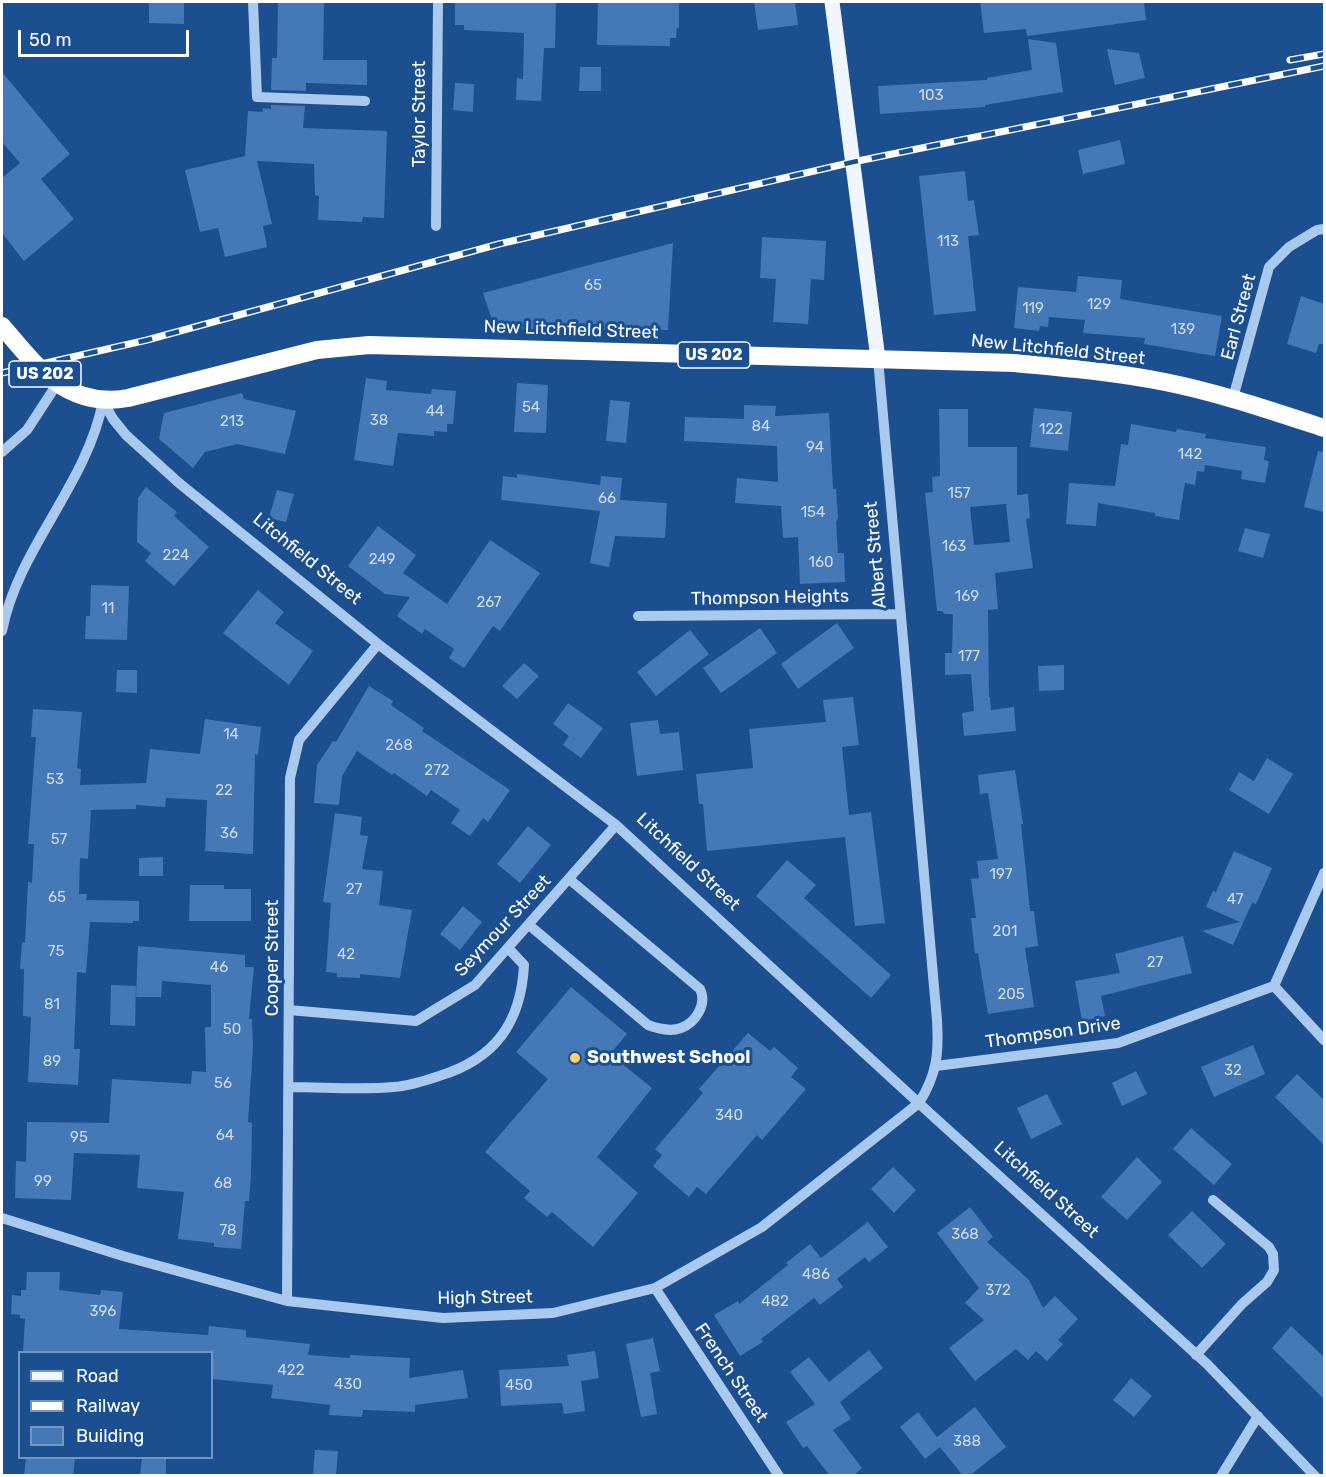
<!DOCTYPE html>
<style>
body{margin:0}
#map{position:relative;width:1326px;height:1477px;overflow:hidden;background:#1b4f8f;font-family:Rubik,sans-serif}
canvas{display:block}
.frame{position:absolute;inset:0;border:3px solid #fff;pointer-events:none}
.legend{position:absolute;left:18px;top:1351px;width:195px;height:108px;box-sizing:border-box;background:#1b4f8f;border:2px solid #7695bc;margin:0;padding:8px 10px;list-style:none;font-size:18px;color:#fff}
.legend li{display:flex;align-items:center;gap:12px;height:30px}
.legend b{width:30px;border:2px solid #7695bc}
.scale{position:absolute;left:18px;top:30px;width:171px;height:27px;box-sizing:border-box;border:3px solid #fff;border-top:0;padding-left:8px;font-size:18px;line-height:21px;white-space:nowrap;color:#fff;-webkit-text-stroke:4px #1b4f8f;paint-order:stroke}
</style>
<div id="map">
<canvas width="1326" height="1477"></canvas>
<div class="frame"></div>
<ul class="legend">
<li><b style="height:8px;background:#f0f6ff"></b>Road</li>
<li><b style="height:8px;background:#fff"></b>Railway</li>
<li><b style="height:16px;background:#4478b7"></b>Building</li>
</ul>
<div class="scale">50 m</div>
</div>
<script>
const c = document.querySelector('canvas').getContext('2d');
c.lineJoin = 'round';
function fill(path, color) {
  c.fillStyle = color;
  c.fill(path, 'evenodd');
}
function trace(path, color, width, dash) {
  c.strokeStyle = color;
  c.lineWidth = width;
  c.lineCap = dash ? 'butt' : 'round';
  c.setLineDash(dash || []);
  c.stroke(path);
}
function drawText(font, color, halo, rows, align = 'center') {
  c.font = font + ' Rubik,sans-serif';
  c.lineWidth = 6;
  c.setLineDash([]);
  c.textBaseline = 'middle';
  c.strokeStyle = halo;
  c.fillStyle = color;
  for (const [text, x, y, turn = 0] of rows) {
    c.save();
    c.translate(x, y);
    c.rotate((+turn || 0) * Math.PI / 180);
    c.textAlign = isNaN(turn) ? turn : align;
    if (halo) c.strokeText(text, 0, 0);
    c.fillText(text, 0, 0);
    c.restore();
  }
}
fill(new Path2D(`
 M149 2H184V24L149 23Z
 M278 2H324L323 60H367V85L306 83V91L271 90 272 58H277Z
 M455 2H556L555 48H544L541 101 516 100 517 78 523 79 524 33 464 30V25H455Z
 M598 2H679V28H677L676 38H670V46L597 45Z
 M754 2H795L798 25 758 30Z
 M980 2H1144L1146 20 1027 36 1026 29 984 33Z
 M1028 39 1056 43 1063 92 985 105V107L880 114 878 86 987 80V78L1032 70Z
 M1107 49 1139 53 1145 78 1115 85Z
 M580 67H601V91H579Z
 M2 72 70 154 41 179 74 219 24 261 2 233V178L20 163 2 142Z
 M455 83 474 84 473 112 453 110Z
 M271 105 305 106 303 128 387 131 384 218 363 217 362 222 318 220 319 196 315 195 314 164 257 161 272 224 263 226 267 247 225 257 218 228 200 232 185 170 245 156 248 111 262 112 263 108 271 109Z
 M1120 140 1125 164 1083 174 1078 150Z
 M965 171 968 201 974 200 979 235 968 236 976 311 934 315 919 176Z
 M762 237 826 241 824 280 811 279 808 324 773 322 776 279 760 278Z
 M673 243 668 330 495 329 483 293Z
 M1078 276 1122 280 1120 299 1222 316 1215 356 1144 344 1145 338 1083 333 1085 320 1049 317 1048 327 1040 326 1039 331 1014 328 1018 287 1076 292Z
 M1301 296 1324 304V344H1319L1316 353 1287 344Z
 M366 378 387 381 386 390 431 394 432 389 456 391 453 424H447V432L434 431V436L398 433 393 466 354 460Z
 M517 383 548 385 546 433 514 432Z
 M242 393 244 399 296 411 285 454 237 444 205 452 193 468 159 439 164 413Z
 M610 400 630 402 626 443 606 441Z
 M744 405 776 406 775 416 829 413 833 489H836L838 518 836 522 838 553H844L845 582 800 584 798 537 783 538 781 506 735 503 737 478 778 482 777 446 684 441 685 417 744 419Z
 M1034 408 1072 412 1068 451 1030 447Z
 M939 409H968V447H1017V495L1028 494 1030 518 1026 519 1033 568 995 573 998 609 988 610 989 697H990L991 710 1014 707 1016 731 964 736 962 713 974 711 971 674 945 675V653H952L953 614H945L942 611H937L925 493 933 492 932 477 940 476ZM1006 504 1010 542 974 545 970 507Z
 M1131 424 1176 432 1177 429 1206 434 1205 438 1266 447 1264 460 1269 461 1265 483 1241 479 1242 471 1205 465 1204 472 1197 471 1195 485 1185 483 1179 520 1155 516V513L1098 503 1096 526 1066 524 1069 483 1115 486 1121 444 1128 445Z
 M1318 451 1324 452V512L1304 507Z
 M517 474 600 485 601 476 622 478 620 500 667 503 665 538 615 536 609 567 590 563 600 511 501 500 503 476 517 478Z
 M146 487 177 512 174 516 209 547 174 586 145 561 151 553 137 542 138 498Z
 M277 490 294 494 286 522 269 518Z
 M378 526 416 555 403 573 447 604 490 540 540 573 500 631 493 626 464 668 449 658 454 649 425 629 422 634 397 616 410 597 385 594 348 566Z
 M1245 528 1270 534 1263 558 1238 551Z
 M91 585 129 586 127 640 85 639 86 616H90Z
 M258 590 284 612 275 623 313 651 289 685 223 633Z
 M837 623 854 648 798 689 781 664Z
 M760 628 777 653 721 693 703 668Z
 M690 630 709 654 656 696 637 672Z
 M524 663 539 676 517 699 502 686Z
 M1064 665V690L1039 691 1038 666Z
 M117 670H137V693L116 692Z
 M369 686 393 701 391 705 424 728 422 731 510 790 488 822 483 818 470 836 451 823 460 810 431 790 427 796 394 773 392 775 357 751 342 776 339 805 314 803 317 765 333 741 336 742Z
 M853 697 859 745 842 747 849 815 871 812 885 923 855 926 845 837 707 851 703 804H699L696 774 753 768 749 729 826 722 823 700Z
 M568 703 603 728 581 758 563 745 569 736 553 724Z
 M33 709 82 712 77 768 81 769 80 785 146 783 150 749 200 754 205 719 261 727 258 755 255 754 253 854 205 851 207 800 166 798 165 807 136 805V809L91 810 88 859 80 858 79 894H87L86 900 139 901V921H133V923L90 922 86 973 77 972 74 1049H80L78 1085 28 1082 31 1017 23 1016 24 969H20L22 942 25 943 28 882 32 883 34 844H28L36 737H31Z
 M658 720 660 734 679 732 683 770 637 776 630 723Z
 M1267 758 1293 774 1269 814 1229 790 1239 772 1254 781Z
 M1015 770 1023 824H1021L1030 911H1034L1038 946 1025 948 1034 1007 988 1014 978 953 975 954 971 918H976L971 879 979 878 977 861 998 859 988 793 980 794 978 775Z
 M335 813 362 817 360 835 368 836 362 869 383 871 379 905 412 910 400 978 360 974V978L337 977V973L326 972 331 903 323 902Z
 M528 826 551 845 520 883 497 864Z
 M1234 851 1272 868 1256 904 1252 903 1233 945 1202 931 1240 922 1206 907 1213 891 1216 892Z
 M163 857V876H139V858Z
 M787 860 816 885 804 898 891 975 871 998 756 896Z
 M190 885H224V889H251V921H189Z
 M463 906 482 922 460 950 440 934Z
 M1183 936 1192 973 1101 996 1105 1016 1082 1021 1075 981 1120 973 1115 954Z
 M138 946 245 955V967H254L249 1019H252L253 1047 248 1122 252 1123 251 1176 249 1201H245L241 1249 214 1247V1243L178 1239 184 1192 137 1188 140 1155 74 1153 71 1200 15 1198 16 1161 26 1162 27 1122 109 1123 112 1079 191 1084 192 1071 206 1072 205 1027H211V985L162 981 161 997H136Z
 M111 985 136 986 135 1026 110 1025Z
 M571 987 627 1034 610 1054 652 1088 597 1157 638 1193 593 1247 552 1212 547 1217 524 1198 530 1191 485 1152 548 1079 516 1052Z
 M748 1033 770 1051 774 1047 798 1068 791 1077 806 1089 762 1140 757 1135 706 1194 697 1187 689 1197 653 1166 662 1155 655 1149 703 1093 699 1089Z
 M1253 1045 1265 1074 1214 1097 1201 1067Z
 M1136 1071 1147 1094 1122 1106 1112 1083Z
 M1297 1074 1324 1100V1145L1275 1097Z
 M1047 1094 1062 1124 1031 1139 1017 1108Z
 M1191 1128 1232 1164 1214 1185 1173 1149Z
 M1137 1157 1162 1182 1127 1220 1101 1197Z
 M893 1167 916 1190 894 1213 871 1189Z
 M970 1207 993 1237 987 1242 1029 1280 1043 1308 1055 1296 1078 1319 1058 1340 1063 1344 1047 1361 1036 1351 1028 1360 1016 1349 975 1381 949 1348 984 1320 965 1303 979 1288 937 1233Z
 M1192 1211 1226 1244 1202 1268 1168 1235Z
 M868 1222 888 1247 869 1262 865 1257 837 1279 843 1287 820 1305 814 1298 761 1339 763 1342 740 1356 714 1315 738 1301 739 1304 788 1265 786 1263 810 1244 821 1258Z
 M27 1272H60L59 1290 100 1295 101 1290 123 1292 119 1329 208 1335 209 1326 246 1330V1337L310 1344 308 1355 350 1358V1355L410 1358 409 1378 463 1370 468 1398 415 1405V1412L363 1410 362 1417 329 1415 330 1405 271 1398 273 1385 212 1379V1353H23L25 1319 20 1318V1315L11 1314 12 1295 21 1296V1290H26Z
 M1291 1326 1324 1357V1399L1272 1348Z
 M653 1338 660 1371 650 1373 657 1414 641 1417 626 1344Z
 M869 1350 883 1368 840 1402 851 1419 833 1430 862 1468 853 1476H830L807 1446 803 1448 786 1422 815 1404 790 1372 809 1357 829 1382Z
 M595 1351 599 1378 581 1381 585 1411 564 1414 562 1403 501 1406 499 1370 569 1366 567 1355Z
 M1131 1378 1152 1396 1134 1417 1113 1400Z
 M975 1407 1006 1447 969 1476H963L940 1447 925 1459 900 1427 918 1412 937 1437Z
 M315 1450 338 1451 336 1476 313 1475Z
 M26 1458H75L73 1476H24Z
 M142 1458H166V1476H140Z`), '#4478b7');
trace(new Path2D(`
 M253 2 257 97 365 101
 M436 226 438 2
 M1233 398 1269 267 1289 247 1317 230 1324 229
 M103 401 113 419 126 435 179 483 378 644 616 825 935 1118 1207 1364 1315 1476
 M2 452 27 430 57 384
 M638 616 901 614
 M2 631C18 548 87 485 103 401
 M1324 873 1274 986 1324 1040
 M529 925 648 1025C659 1029 670 1032 681 1028 697 1022 707 1003 700 989L569 879
 M289 1010 416 1021 475 985 616 825
 M936 1066 1118 1043 1274 986
 M289 1087C324 1087 360 1090 394 1087 410 1086 424 1081 439 1076 495 1059 521 1023 524 965L508 948
 M2 1218 123 1256 287 1301 443 1318 553 1313 655 1288 762 1227 919 1103C937 1074 939 1054 937 1020L878 359
 M655 1288 779 1476
 M287 1301 290 778 299 740 378 644
 M1196 1355 1242 1304 1267 1282 1274 1270 1273 1254 1269 1247 1213 1200
 M1221 1476 1258 1416`), '#a9c9ee', 10);
trace(new Path2D(`
 M832 2 878 359`), '#f0f6ff', 15);
trace(new Path2D(`
 M2 326C37 367 67 409 128 398L317 350 369 345 1015 363C1065 368 1115 372 1165 382 1220 393 1272 411 1324 428`), '#fff', 18);
const rail = new Path2D(`
 M1290 60 1324 54
 M2 373 147 340 499 244 853 162 1324 66`);
trace(rail, '#fff', 7);
trace(rail, '#1b4f8f', 4.5, [14]);
for (const [x, y, r, color] of [
 [575,1058,6,"#ffd166"]
]) {
  const dot = new Path2D();
  dot.arc(x, y, r, 0, 2 * Math.PI);
  c.fillStyle = color;
  c.fill(dot);
  trace(dot, '#1b4f8f', 2);
}
drawText('15px', '#d0dded', null, [
 ["103",931,96],
 ["113",948,242],
 ["65",593,286],
 ["129",1099,305],
 ["119",1033,309],
 ["139",1183,330],
 ["54",531,408],
 ["44",435,412],
 ["38",379,421],
 ["213",232,422],
 ["84",761,427],
 ["122",1051,430],
 ["94",815,448],
 ["142",1190,455],
 ["157",959,494],
 ["66",607,499],
 ["154",813,513],
 ["163",954,547],
 ["224",176,556],
 ["249",382,560],
 ["160",821,563],
 ["169",967,597],
 ["267",489,603],
 ["11",108,609],
 ["177",969,657],
 ["14",231,735],
 ["268",399,746],
 ["272",437,771],
 ["53",55,780],
 ["22",224,791],
 ["36",229,834],
 ["57",59,840],
 ["197",1001,875],
 ["27",354,890],
 ["65",57,898],
 ["47",1235,900],
 ["201",1005,932],
 ["75",56,952],
 ["42",346,955],
 ["27",1155,963],
 ["46",219,968],
 ["205",1011,995],
 ["81",52,1005],
 ["50",232,1030],
 ["89",52,1062],
 ["32",1233,1071],
 ["56",223,1084],
 ["340",729,1116],
 ["64",225,1136],
 ["95",79,1138],
 ["99",43,1182],
 ["68",223,1184],
 ["78",228,1231],
 ["368",965,1235],
 ["486",816,1275],
 ["372",998,1291],
 ["482",775,1302],
 ["396",103,1312],
 ["422",291,1371],
 ["430",348,1385],
 ["450",519,1386],
 ["388",967,1442]
]);
for (const [x, y, w] of [
 [714,355,72],
 [45,374,72]
]) {
  const box = new Path2D();
  box.roundRect(x - w / 2, y - 13, w, 26, 4.5);
  c.fillStyle = '#1b4f8f';
  c.fill(box);
  trace(box, '#fff', 1.5);
}
drawText('bold 16px', '#fff', null, [
 ["US 202",714,355],
 ["US 202",45,374]
]);
drawText('18px', '#fff', '#1b4f8f', [
 ["Taylor Street",420,114,-90],
 ["Earl Street",1239,317,-75],
 ["New Litchfield Street",571,330,2],
 ["New Litchfield Street",1058,350,6],
 ["Albert Street",876,555,-95],
 ["Litchfield Street",307,559,39],
 ["Thompson Heights",770,598,-1],
 ["Litchfield Street",688,862,43],
 ["Seymour Street",503,926,-47],
 ["Cooper Street",273,958,-90],
 ["Thompson Drive",1053,1033,-8],
 ["Litchfield Street",1046,1190,42],
 ["High Street",485,1298,-1],
 ["French Street",731,1373,56]
]);
drawText('bold 18px', '#fff', '#1b4f8f', [
 ["Southwest School",587,1058]
], 'left');
</script>
